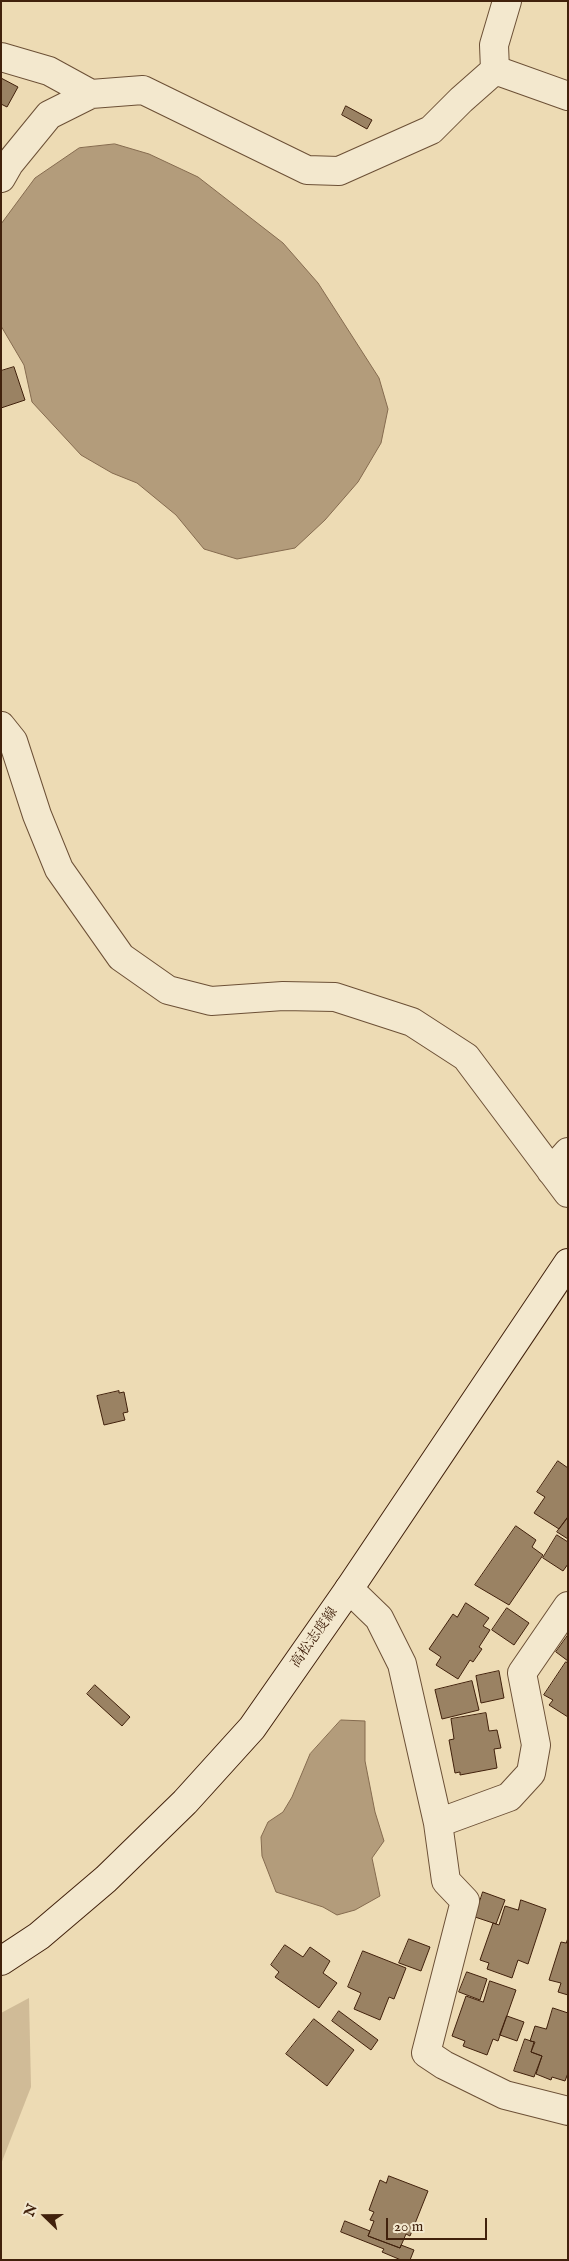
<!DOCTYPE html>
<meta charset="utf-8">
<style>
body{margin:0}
#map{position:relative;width:569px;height:2261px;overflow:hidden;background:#eddbb4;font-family:"IM FELL English",serif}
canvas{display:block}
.frame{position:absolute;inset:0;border:2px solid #41210c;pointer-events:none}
.north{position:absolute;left:20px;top:2191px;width:50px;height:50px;-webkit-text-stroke:4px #f3e8ce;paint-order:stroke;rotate:292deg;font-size:14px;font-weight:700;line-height:20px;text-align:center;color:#41210c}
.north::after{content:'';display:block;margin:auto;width:18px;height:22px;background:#41210c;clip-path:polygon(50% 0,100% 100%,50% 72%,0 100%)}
.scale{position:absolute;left:386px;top:2218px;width:101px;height:22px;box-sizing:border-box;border:2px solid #41210c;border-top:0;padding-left:6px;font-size:15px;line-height:18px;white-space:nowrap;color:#41210c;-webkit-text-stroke:4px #f3e8ce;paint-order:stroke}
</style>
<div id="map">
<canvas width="569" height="2261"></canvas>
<div class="frame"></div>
<div class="north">N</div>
<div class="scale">20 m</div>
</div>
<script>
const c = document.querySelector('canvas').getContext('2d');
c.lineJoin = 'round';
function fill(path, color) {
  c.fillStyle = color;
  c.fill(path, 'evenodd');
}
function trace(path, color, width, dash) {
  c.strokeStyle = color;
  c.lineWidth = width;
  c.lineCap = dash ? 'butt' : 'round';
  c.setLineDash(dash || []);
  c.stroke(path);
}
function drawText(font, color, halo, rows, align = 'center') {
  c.font = font + ' "IM FELL English","Noto Serif JP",serif';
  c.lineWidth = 4;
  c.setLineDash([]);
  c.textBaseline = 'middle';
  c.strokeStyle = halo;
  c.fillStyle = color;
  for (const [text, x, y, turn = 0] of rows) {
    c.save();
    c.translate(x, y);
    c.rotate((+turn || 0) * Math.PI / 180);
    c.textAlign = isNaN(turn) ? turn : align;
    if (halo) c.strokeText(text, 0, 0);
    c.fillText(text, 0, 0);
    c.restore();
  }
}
fill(new Path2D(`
 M29 1998 31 2087 1 2164V2013Z`), '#d0bb97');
const water = new Path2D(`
 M115 144 149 154 198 177 283 243 318 283 379 378 388 409 381 443 358 482 325 520 295 548 237 559 204 549 176 515 137 483 112 473 81 455 32 402 24 365 1 326V224L35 178 79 148Z
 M341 1720 365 1721V1761L375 1812 384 1841 372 1858 380 1896 355 1910 337 1915 323 1907 276 1892 262 1856 261 1837 268 1822 283 1812 292 1797 310 1754Z`);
fill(water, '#b39c7b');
trace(water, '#856b4f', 1);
const building = new Path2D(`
 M1 78 18 87 7 107 1 104Z
 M346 106 372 120 367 129 342 115Z
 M14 367 25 400 1 408V371Z
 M119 1391V1393L124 1392 128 1412 123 1413 125 1420 104 1425 97 1396Z
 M558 1461 568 1468V1517L559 1529 534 1513 545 1497 537 1492Z
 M568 1517V1539L557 1532Z
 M516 1526 536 1540 532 1547 543 1555 509 1605 475 1585Z
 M557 1535 568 1542V1564L563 1571 543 1558Z
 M466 1603 489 1618 483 1626 490 1630 479 1647 482 1649 473 1662 470 1660 458 1679 436 1665 441 1657 429 1649 453 1614 457 1617Z
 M507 1608 529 1623 514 1645 492 1630Z
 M568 1635V1661L556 1652Z
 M566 1662 568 1663V1717L549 1705 553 1700 544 1695Z
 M499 1671 504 1698 481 1703 476 1676Z
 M472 1681 479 1710 442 1719 435 1690Z
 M95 1685 130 1717 122 1726 87 1694Z
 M486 1713 489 1731 497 1730 501 1748 494 1749 497 1768 460 1775V1772L455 1773 449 1740 454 1739 451 1719Z
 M483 1892 505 1900 496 1924 475 1917Z
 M521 1900 546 1909 528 1964 518 1960 512 1978 487 1969 489 1963 480 1960 493 1923 499 1925 505 1906 518 1910Z
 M568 1938V1995L558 1992 561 1983 549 1980 561 1942 566 1943Z
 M409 1939 430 1947 421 1971 399 1963Z
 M285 1945 303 1957 310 1947 330 1961 323 1973 337 1983 319 2008 275 1977 279 1972 271 1965Z
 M363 1951 406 1968 394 1999 389 1997 380 2020 354 2009 361 1993 348 1987Z
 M467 1972 487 1979 480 2000 459 1992Z
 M490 1981 516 1990 498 2041 493 2039 487 2055 463 2046 465 2041 452 2036 466 1996 483 2002Z
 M553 2008 568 2013V2073L565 2081 552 2077 551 2080 536 2074 542 2056 531 2052 535 2042 530 2041 535 2026 546 2029Z
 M339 2011 378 2040 371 2050 332 2021Z
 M507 2016 524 2022 517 2041 500 2035Z
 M314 2019 354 2050 327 2086 286 2054Z
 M525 2039 534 2042 531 2052 542 2056 534 2077 514 2071Z
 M389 2176 428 2191 410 2236 406 2234 400 2248 368 2236 374 2221 370 2220 374 2212 369 2210 380 2180 386 2183Z
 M345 2221 370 2231 368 2236 400 2248 401 2245 414 2250 410 2260H401L382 2252 384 2249 341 2232Z`);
fill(building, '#9a8263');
trace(building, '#41210c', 1);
const street = new Path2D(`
 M507 1 494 45 495 70 568 96
 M1 57 49 71 91 94
 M1 178 9 164 49 115 91 94 143 90 307 170 339 171 431 130 461 100 495 70
 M1 726 13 741 37 815 59 869 121 957 168 990 211 1001 283 996 335 997 412 1022 466 1057 568 1193
 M551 1171 568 1152
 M349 1589 379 1618 402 1664 438 1823 446 1881 465 1901 426 2053 444 2065 505 2095 568 2111
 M438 1823 509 1797 531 1773 536 1745 522 1673 568 1606`);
const secondary = new Path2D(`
 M1 1961 39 1936 106 1879 185 1802 252 1728 349 1589 568 1263`);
trace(street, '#6c5036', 30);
trace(secondary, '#41210c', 30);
trace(street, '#f3e8ce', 28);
trace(secondary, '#f3e8ce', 28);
drawText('14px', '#41210c', '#f3e8ce', [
 ["高松志度線",315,1638,-55]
]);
</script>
